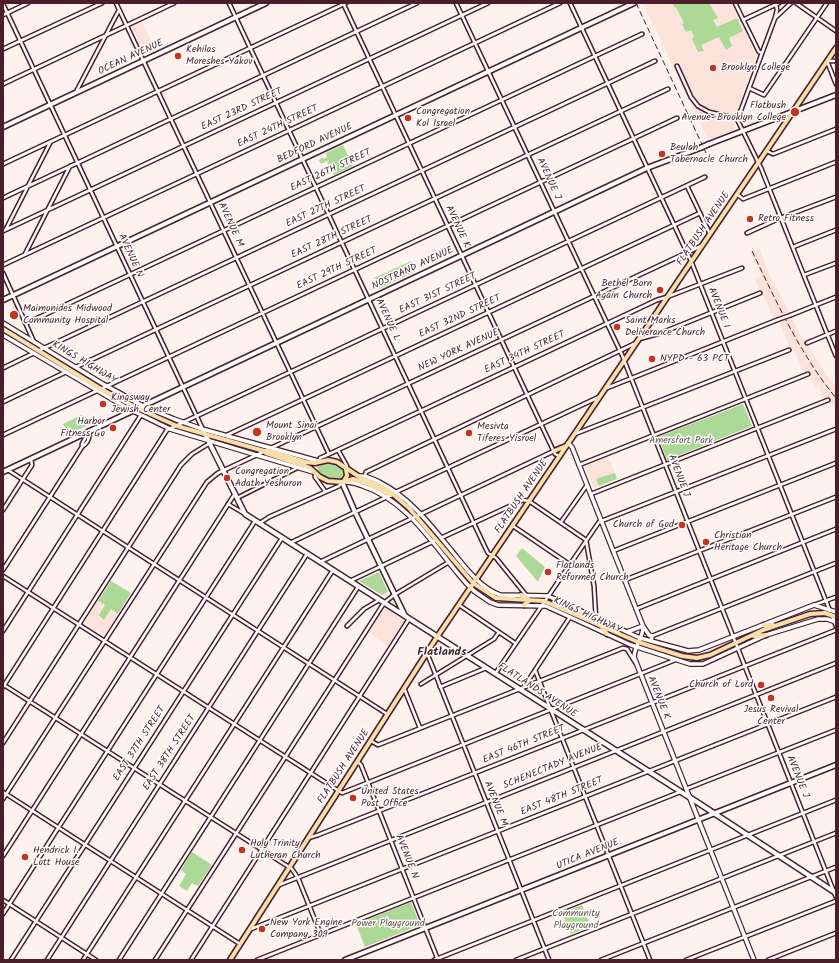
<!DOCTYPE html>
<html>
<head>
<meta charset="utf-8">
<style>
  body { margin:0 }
  #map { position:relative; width:839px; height:963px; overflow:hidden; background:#fdf2ee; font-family:Kalam,sans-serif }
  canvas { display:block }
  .frame { position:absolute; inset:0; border:4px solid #4a1f2b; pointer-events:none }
</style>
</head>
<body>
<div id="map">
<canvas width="839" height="963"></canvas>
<div class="frame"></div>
</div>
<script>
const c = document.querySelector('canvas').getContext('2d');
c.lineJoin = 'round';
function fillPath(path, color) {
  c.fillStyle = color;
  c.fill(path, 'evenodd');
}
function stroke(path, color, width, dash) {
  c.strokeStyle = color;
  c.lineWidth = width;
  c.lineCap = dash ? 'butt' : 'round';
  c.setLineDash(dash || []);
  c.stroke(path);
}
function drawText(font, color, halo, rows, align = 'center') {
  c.font = font + ' Kalam,sans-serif';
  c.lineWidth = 3;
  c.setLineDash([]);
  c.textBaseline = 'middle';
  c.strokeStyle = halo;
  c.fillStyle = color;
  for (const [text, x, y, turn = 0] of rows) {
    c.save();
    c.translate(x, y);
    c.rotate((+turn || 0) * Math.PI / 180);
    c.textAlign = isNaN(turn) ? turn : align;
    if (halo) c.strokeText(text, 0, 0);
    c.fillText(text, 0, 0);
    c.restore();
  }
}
const built = new Path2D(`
  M643 3H731L756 56 739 105 737 110 732 113 735 125 734 130 708 140Z
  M142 22 155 49 145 54 132 27Z
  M760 249 769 274 789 311 802 339H804L822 368 836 388V412L829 399 824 401 819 387 815 388 808 371 803 373 795 351H793L791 347 789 346 777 317 773 318 764 296H762L755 279 761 275 750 253Z
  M608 457 615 473 596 480 599 486 594 488 585 466Z
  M98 601 105 605 104 619 111 609 118 614 104 635 85 623Z
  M385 608 404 621 388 646 369 633Z`);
const green = new Path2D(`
  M672 3H709L718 18 713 20 717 27 737 18 743 31 729 38 732 46 726 50 719 37 701 45 704 51 698 52 692 39 694 37 691 30 686 32 682 24 684 23 676 7 675 8Z
  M343 145 353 166 334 175 332 172 326 175 324 171 330 168 327 162 329 161V160L321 164 319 160 323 157 324 159 327 157 326 153Z
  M411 261 416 271 379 289 374 278Z
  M743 404 752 426 667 460 658 437Z
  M81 415 94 422 68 435 63 424Z
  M326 462C335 463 343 466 346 475 339 486 318 478 317 467L319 464Z
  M615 473 617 479 599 486 596 480 598 478Z
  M522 548 545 567 538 582 516 556Z
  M379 572 388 592 382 595 359 581Z
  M111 581 131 593 118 614 111 609 104 620 99 615 105 605 98 601Z
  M192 852 212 865 198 886 192 883 187 891 179 886 186 874 181 870Z
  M411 902 420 925 365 947 356 924Z
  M582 905 591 926 571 934 562 913Z`);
const minor = new Path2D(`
  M116 3 329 454
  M229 3 485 547 488 553 496 558 526 595
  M343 3 555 454 559 456
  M456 3 622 355 836 897
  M570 3 691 261 830 611
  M735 3 759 52 762 53
  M796 3 836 31
  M3 4 205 434
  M3 15 28 3
  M775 18 791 3
  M743 20 779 3
  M3 49 102 3
  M836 61H827L836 84
  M677 66 691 97 698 106 709 112 730 117H736L741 110 775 18 777 10 776 4
  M3 84 174 3
  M749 88 764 95 827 3
  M76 92 119 10
  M736 117 761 168 836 356
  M767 151 773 154 836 129
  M3 164 346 3
  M687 186 710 234
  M737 194 743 199 836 162
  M3 198 417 3
  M6 229 50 143
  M3 231 488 3
  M747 233 778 219 836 197
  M793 247 836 230
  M25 254 70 166
  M3 265 560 3
  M3 273 34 342
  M804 275 836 263
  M791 315 836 297
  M27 323 642 34
  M639 339 661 333 760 293
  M807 343 836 331
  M38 351 655 61
  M76 367 668 89
  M3 368 34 353
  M607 388 777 320
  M3 402 66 372
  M575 434 789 350
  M3 435 677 118
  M227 435 700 213
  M82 447V444L88 433
  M271 448 701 246
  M338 450 347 466 346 468
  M319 462 320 458 325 456 657 300 667 297 742 268
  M579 465 808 374
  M8 470 387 714
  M315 473V477L325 491
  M365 476 366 472 636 343
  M396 492 599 397
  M591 494 828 400
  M237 498 299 467
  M228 504 245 514
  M3 510 32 465 31 459
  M561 522 587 485
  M260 523 269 517 339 486 342 482
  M513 526 569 564
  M441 538 523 500 529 501 586 540 594 586 596 618
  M290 543 391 495
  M613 551 836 463
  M320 562 554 451
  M3 570 82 447C88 443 90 438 89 432
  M3 576 342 793 675 660
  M625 580 836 497
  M350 581 434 541
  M459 605 515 643
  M814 605 836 597
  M636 609 836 529
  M832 615 836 626
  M347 626 364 609 379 600
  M3 631 141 415
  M652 636 836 563
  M427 653 549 960
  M535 670 650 960
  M495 674 599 522 836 429
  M421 684 494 639 499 632
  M4 685 292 869 298 878 321 935
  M3 687 167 430 705 177
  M440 687 486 668
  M524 687 570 617
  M404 688 420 728
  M371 741 378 745 623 648 627 649 635 662
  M3 743 181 465 192 454 210 443
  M358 762 361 765 438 960
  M686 789 836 730
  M3 792 240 944
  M3 799 207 482 218 473 263 452
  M308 838 318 835 836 630
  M3 856 234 495
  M279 885 836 663
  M3 900 96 960
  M3 914 255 521
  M251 929 836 697
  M11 960 282 538
  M47 960 307 554
  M83 960 333 570
  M119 960 358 587
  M155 960 384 603 394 595 449 562
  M191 960 409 619
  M257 960 680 792
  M434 960 836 800
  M516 960 836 833
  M601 960 836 867
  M686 960 836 901
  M768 960 836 933`);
const tertiary = new Path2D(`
  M3 323 103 384 143 406 174 419 202 429 318 461
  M3 335 127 408 170 429 313 472
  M568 443 572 447 643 626C644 637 634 646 634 657L754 960
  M359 476C366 475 373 479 379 482 409 497 430 524 451 550 465 567 479 587 500 595L548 596 640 638 688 651 699 650 814 605 836 612
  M346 482C352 482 358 484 363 486 409 501 435 548 466 583L474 591 490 602 498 605 546 606 631 645 690 664H703L766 635 818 619H827L836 622
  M643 626 649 635 652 636 651 641
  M627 632 643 626`);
const secondary = new Path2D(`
  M3 127 266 3
  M709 144 836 95
  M3 300 634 3
  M205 434 245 514 700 804 836 893
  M3 472 647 168 700 148
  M342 482 355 512 405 616
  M345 960 836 765`);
const primary = new Path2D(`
  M3 329 101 389 137 408 177 426 264 451 266 453 305 466 310 468 320 477 328 481 342 482 353 479 366 483 391 495
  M264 451H270L305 462 315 463 328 460 337 462 358 476 388 490 409 508 473 583 496 598 544 601 638 642 682 656 697 658 710 655 763 630 810 614 825 613 836 617
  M554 451 566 446
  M343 482 347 476 346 469
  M521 595 528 599
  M524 605 530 600
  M574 608 582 615
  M764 625H773
  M601 626 607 634
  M754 636 766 635
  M230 960 437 637 836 48`);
const rail = new Path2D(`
  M636 3 706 153
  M752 251C777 303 800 354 836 398`);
const minorBridge = new Path2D(`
  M777 320 791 315`);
const secondaryBridge = new Path2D(`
  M700 148 709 144`);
const markers = [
  [178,56,4,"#c8321e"],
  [713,68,4,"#c8321e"],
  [795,112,5,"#c8321e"],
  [408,118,4,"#c8321e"],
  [662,154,4,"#c8321e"],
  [750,219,4,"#c8321e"],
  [660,290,4,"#c8321e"],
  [14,315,5,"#c8321e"],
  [617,327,4,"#c8321e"],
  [652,359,4,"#c8321e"],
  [103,404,4,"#c8321e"],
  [113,428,4,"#c8321e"],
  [257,432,5,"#c8321e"],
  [469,433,4,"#c8321e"],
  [227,478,4,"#c8321e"],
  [682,525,4,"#c8321e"],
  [706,542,4,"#c8321e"],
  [548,572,4,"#c8321e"],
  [761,685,4,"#c8321e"],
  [771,698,4,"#c8321e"],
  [353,798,4,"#c8321e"],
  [242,850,4,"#c8321e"],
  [25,857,4,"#c8321e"],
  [262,929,4,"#c8321e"]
];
const poiNames = [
  ["Kehilas",186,50],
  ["Moreshes Yakov",186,62],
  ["Brooklyn College",721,68],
  ["Flatbush",786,106,"right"],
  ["Avenue–Brooklyn College",786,118,"right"],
  ["Congregation",416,112],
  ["Kol Israel",416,124],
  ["Beulah",670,148],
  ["Tabernacle Church",670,160],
  ["Retro Fitness",758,219],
  ["Bethel Born",652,284,"right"],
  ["Again Church",652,296,"right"],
  ["Maimonides Midwood",23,309],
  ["Community Hospital",23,321],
  ["Saint Marks",625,321],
  ["Deliverance Church",625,333],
  ["NYPD - 63 PCT",660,359],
  ["Kingsway",111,398],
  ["Jewish Center",111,410],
  ["Harbor",105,422,"right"],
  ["Fitness Go",105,434,"right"],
  ["Mount Sinai",266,426],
  ["Brooklyn",266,438],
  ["Mesivta",477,427],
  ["Tiferes Yisroel",477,439],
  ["Congregation",235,472],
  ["Adath Yeshuron",235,484],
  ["Church of God",674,525,"right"],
  ["Christian",714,536],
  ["Heritage Church",714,548],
  ["Flatlands",556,566],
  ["Reformed Church",556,578],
  ["Church of Lord",753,685,"right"],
  ["Jesus Revival",771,710,"center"],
  ["Center",771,722,"center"],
  ["United States",361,792],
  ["Post Office",361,804],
  ["Holy Trinity",250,844],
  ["Lutheran Church",250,856],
  ["Hendrick I.",33,851],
  ["Lott House",33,863],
  ["New York Engine",270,923],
  ["Company 309",270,935]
];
const streetNames = [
  ["OCEAN AVENUE",131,58,-25],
  ["EAST 23RD STREET",242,110,-25],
  ["EAST 24TH STREET",278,127,-25],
  ["BEDFORD AVENUE",315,144,-25],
  ["EAST 26TH STREET",331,171,-25],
  ["AVENUE J",548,179,65],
  ["EAST 27TH STREET",326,207,-25],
  ["AVENUE M",230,225,65],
  ["AVENUE K",457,227,65],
  ["FLATBUSH AVENUE",704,229,-56],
  ["EAST 28TH STREET",332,238,-25],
  ["AVENUE N",130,256,65],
  ["EAST 29TH STREET",337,269,-25],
  ["NOSTRAND AVENUE",413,269,-25],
  ["EAST 31ST STREET",438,294,-25],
  ["AVENUE I",718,308,68],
  ["EAST 32ND STREET",460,317,-25],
  ["AVENUE L",387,320,65],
  ["NEW YORK AVENUE",459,351,-25],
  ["EAST 34TH STREET",525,353,-25],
  ["KINGS HIGHWAY",84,363,31],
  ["AVENUE J",678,476,69],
  ["FLATBUSH AVENUE",522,497,-56],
  ["KINGS HIGHWAY",587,616,25],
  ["FLATLANDS AVENUE",537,691,33],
  ["AVENUE K",658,698,68],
  ["EAST 37TH STREET",140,744,-57],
  ["EAST 46TH STREET",524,745,-22],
  ["EAST 38TH STREET",170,753,-57],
  ["FLATBUSH AVENUE",344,767,-57],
  ["SCHENECTADY AVENUE",553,767,-22],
  ["AVENUE J",797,777,68],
  ["EAST 48TH STREET",562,797,-22],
  ["AVENUE M",495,804,68],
  ["UTICA AVENUE",588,855,-22],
  ["AVENUE N",406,857,68]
];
const parkNames = [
  ["Amersfort Park",681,441],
  ["Community",576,914],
  ["Playground",576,926],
  ["Power Playground",388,924]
];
const quarterNames = [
  ["Flatlands",442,653]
];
fillPath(built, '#fbe2da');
fillPath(green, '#add998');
stroke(minor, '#4a1f2b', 5.5);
stroke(tertiary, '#4a1f2b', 6);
stroke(secondary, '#4a1f2b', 7);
stroke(primary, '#4a1f2b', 7);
stroke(minor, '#fff', 2.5);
stroke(tertiary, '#fff', 3.5);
stroke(secondary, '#fff', 4);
stroke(primary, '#f8deab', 4);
stroke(rail, '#4a1f2b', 1, [6, 3]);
stroke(minorBridge, '#4a1f2b', 5.5, []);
stroke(secondaryBridge, '#4a1f2b', 7, []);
stroke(minorBridge, '#fff', 2.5);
stroke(secondaryBridge, '#fff', 4);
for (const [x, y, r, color] of markers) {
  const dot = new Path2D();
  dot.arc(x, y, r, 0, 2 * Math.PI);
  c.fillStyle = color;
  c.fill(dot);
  stroke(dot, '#fff', 1.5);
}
drawText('10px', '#4a1f2b', '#fff', poiNames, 'left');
drawText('10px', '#4a1f2b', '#fff', streetNames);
drawText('10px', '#68574c', '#fff', parkNames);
drawText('bold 12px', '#4a1f2b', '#fff', quarterNames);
</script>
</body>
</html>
